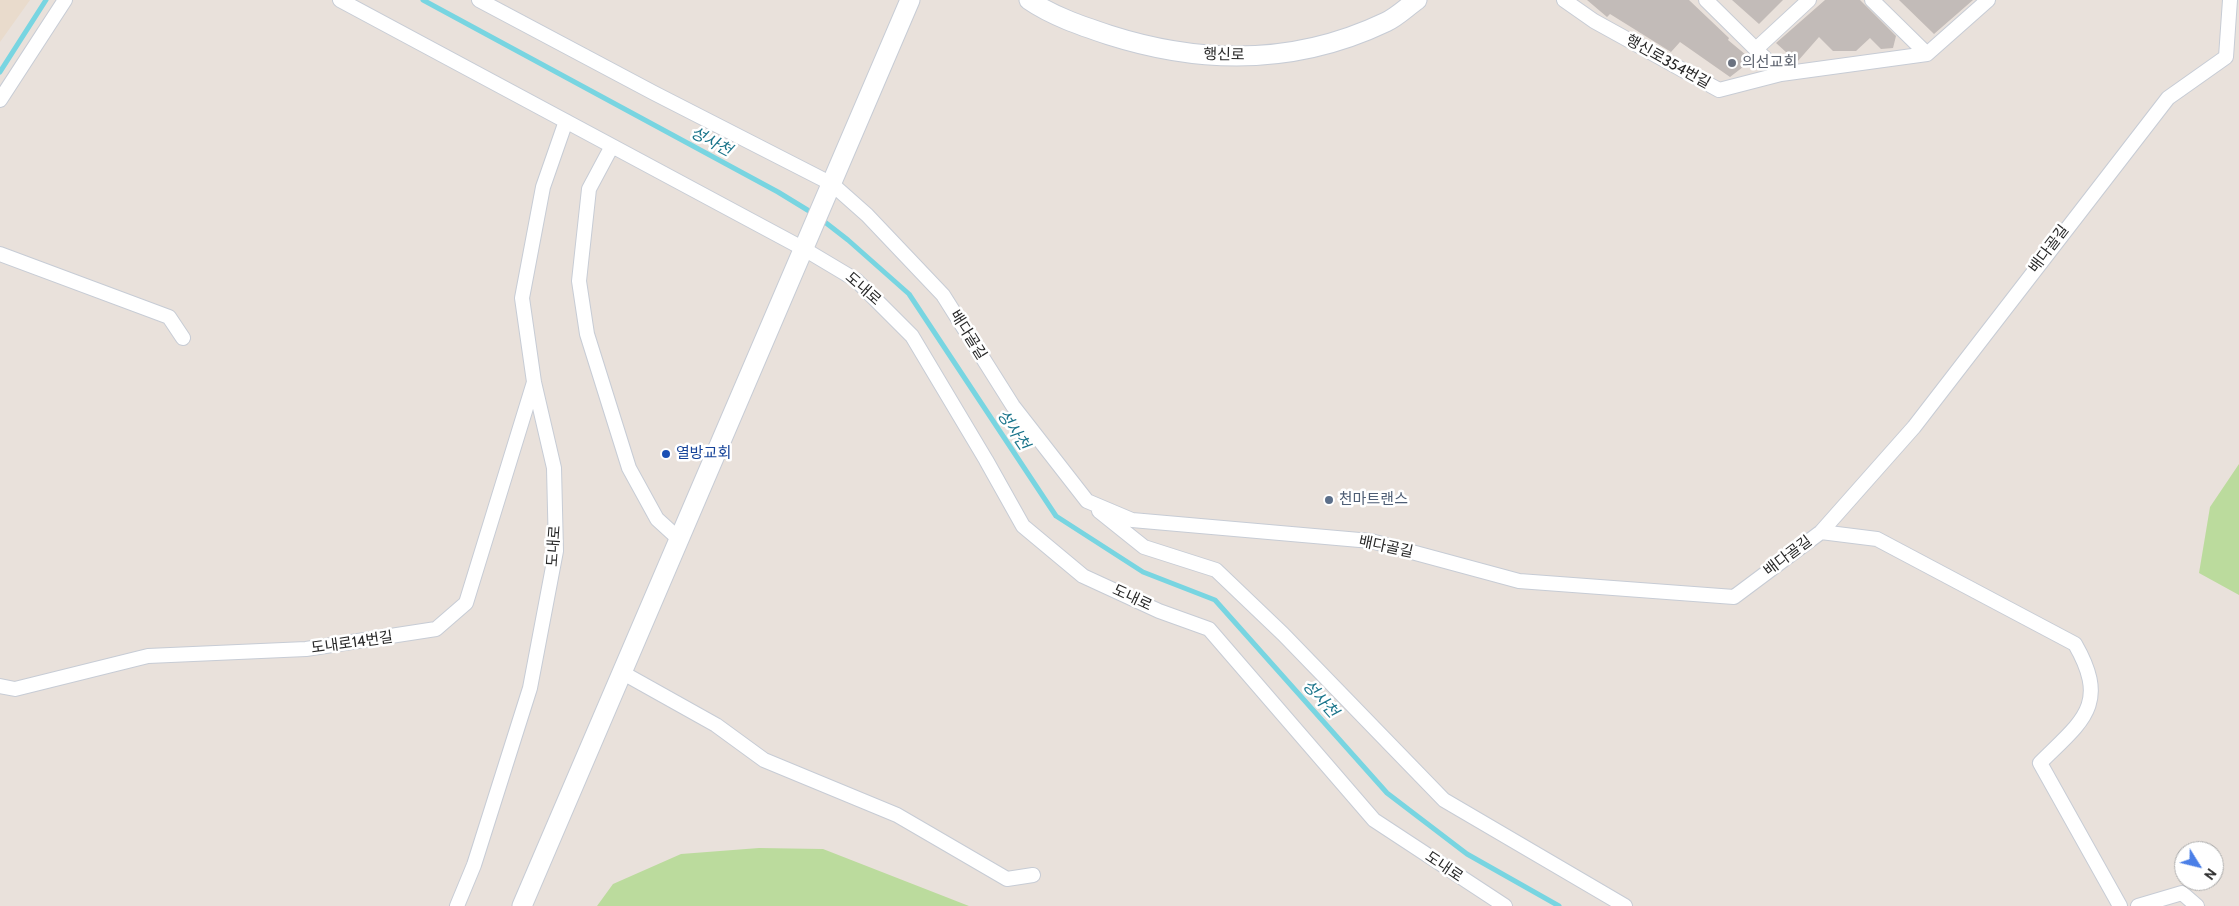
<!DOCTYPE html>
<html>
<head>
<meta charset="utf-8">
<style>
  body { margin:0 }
  #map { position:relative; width:2239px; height:906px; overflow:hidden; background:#e9e1db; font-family:Cabin,sans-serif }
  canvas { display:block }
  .north { position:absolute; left:2174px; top:841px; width:50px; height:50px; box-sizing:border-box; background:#fff; border:1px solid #a9a9a9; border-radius:50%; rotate:126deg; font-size:14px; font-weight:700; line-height:20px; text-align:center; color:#282828 }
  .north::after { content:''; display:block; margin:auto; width:18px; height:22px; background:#4b7fe7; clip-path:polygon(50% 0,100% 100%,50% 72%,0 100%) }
</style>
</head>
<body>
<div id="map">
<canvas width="2239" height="906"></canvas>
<div class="north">N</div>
</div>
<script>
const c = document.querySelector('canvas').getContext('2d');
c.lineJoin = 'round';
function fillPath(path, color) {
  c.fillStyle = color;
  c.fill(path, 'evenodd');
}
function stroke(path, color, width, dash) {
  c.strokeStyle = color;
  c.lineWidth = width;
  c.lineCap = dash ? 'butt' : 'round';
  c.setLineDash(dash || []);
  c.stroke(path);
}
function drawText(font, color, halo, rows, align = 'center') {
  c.font = font + ' Cabin,"Noto Sans KR",sans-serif';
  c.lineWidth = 5;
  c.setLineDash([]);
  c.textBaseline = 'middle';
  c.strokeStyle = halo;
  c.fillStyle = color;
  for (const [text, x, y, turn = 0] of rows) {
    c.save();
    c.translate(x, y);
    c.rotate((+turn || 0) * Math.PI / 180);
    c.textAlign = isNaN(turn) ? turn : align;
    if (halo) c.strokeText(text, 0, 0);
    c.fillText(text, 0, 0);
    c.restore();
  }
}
const education = new Path2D(`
  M0 0H30L0 42Z`);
const green = new Path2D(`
  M2239 464V595L2199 573 2210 507Z
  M759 848 823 849 969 906H597L613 884 681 854Z`);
const stream = new Path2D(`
  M423 0 778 192 814 214
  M0 72 46 0
  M821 219 848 240 909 294 1056 516 1143 572 1215 600 1387 793 1467 854 1559 906`);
const building = new Path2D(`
  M1587 0H1689L1729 38 1728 40 1752 60 1730 77 1680 42 1671 52 1610 14 1607 17Z
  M1732 0H1783L1759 24Z
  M1825 0H1860L1896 36 1893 48 1881 49 1870 38 1856 51H1833L1819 37 1797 62 1776 43Z
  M1899 0H1973L1934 34Z`);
const street = new Path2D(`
  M340 0 804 249 856 280 912 336 986 460 1023 526 1083 576 1159 611 1209 629 1374 820 1505 906
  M479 0 654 93 832 184 867 215 943 295 1013 406 1087 501 1132 520 1371 541 1519 581 1734 597 1821 532 1914 427 2168 98 2226 57 2230 0
  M1564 0 1594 21 1719 90 1781 74 1927 54 1988 0
  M1706 0 1781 74
  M1872 0 1927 54
  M1756 49 1809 0
  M0 100 65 0
  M612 146 589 189 579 281 587 334 629 468 657 519 680 540
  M0 254 169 317 183 338
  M1099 511 1144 547 1216 570 1283 634 1444 800 1625 906
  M1821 532 1877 539 2075 644C2110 705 2082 721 2040 763L2120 906
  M623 673 716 725 764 760 897 815 1007 879 1033 875
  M0 686 15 689 148 656 306 649 436 629 466 603 534 382
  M457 906 474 865 530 688 556 551 554 468 534 382 522 298 543 187 566 121
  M2138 906 2182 893 2197 906`);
const secondary = new Path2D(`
  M1029 0C1052 16 1082 26 1109 35 1203 65 1296 65 1386 22 1397 17 1407 7 1417 0
  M522 906 910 0`);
const markers = [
  [1732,63,5,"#6b7280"],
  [666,454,5,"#1a4fb4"],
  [1329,500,5,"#5c6f8a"]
];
const streetNames = [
  ["행신로",1224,55,1],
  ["행신로354번길",1668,62,29],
  ["배다골길",2049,249,-53],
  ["도내로",863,289,41],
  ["배다골길",968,335,58],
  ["도내로",554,546,-86],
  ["배다골길",1386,547,12],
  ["배다골길",1788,556,-37],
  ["도내로",1132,598,25],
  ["도내로14번길",352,643,-8],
  ["도내로",1444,867,34]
];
const worshipNames = [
  ["의선교회",1742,63]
];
const transitNames = [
  ["열방교회",676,454]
];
const serviceNames = [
  ["천마트랜스",1339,500]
];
const waterNames = [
  ["성사천",711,142,28],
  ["성사천",1013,430,56],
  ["성사천",1320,699,48]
];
fillPath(education, '#e9dbcc');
fillPath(green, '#bbdb9d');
stroke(stream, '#78d5e1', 5);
fillPath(building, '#c2bbb8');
stroke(street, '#c7ccd5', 16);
stroke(secondary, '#c7ccd5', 21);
stroke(street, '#fff', 14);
stroke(secondary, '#fff', 19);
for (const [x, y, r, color] of markers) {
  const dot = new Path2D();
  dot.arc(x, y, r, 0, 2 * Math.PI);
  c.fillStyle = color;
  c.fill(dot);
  stroke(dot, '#fff', 2);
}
drawText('15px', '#282828', '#fff', streetNames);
drawText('15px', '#5b616d', '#fff', worshipNames, 'left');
drawText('15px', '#164399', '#fff', transitNames, 'left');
drawText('15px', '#4e5e75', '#fff', serviceNames, 'left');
drawText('italic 16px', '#1a748a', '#fff', waterNames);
</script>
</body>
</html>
